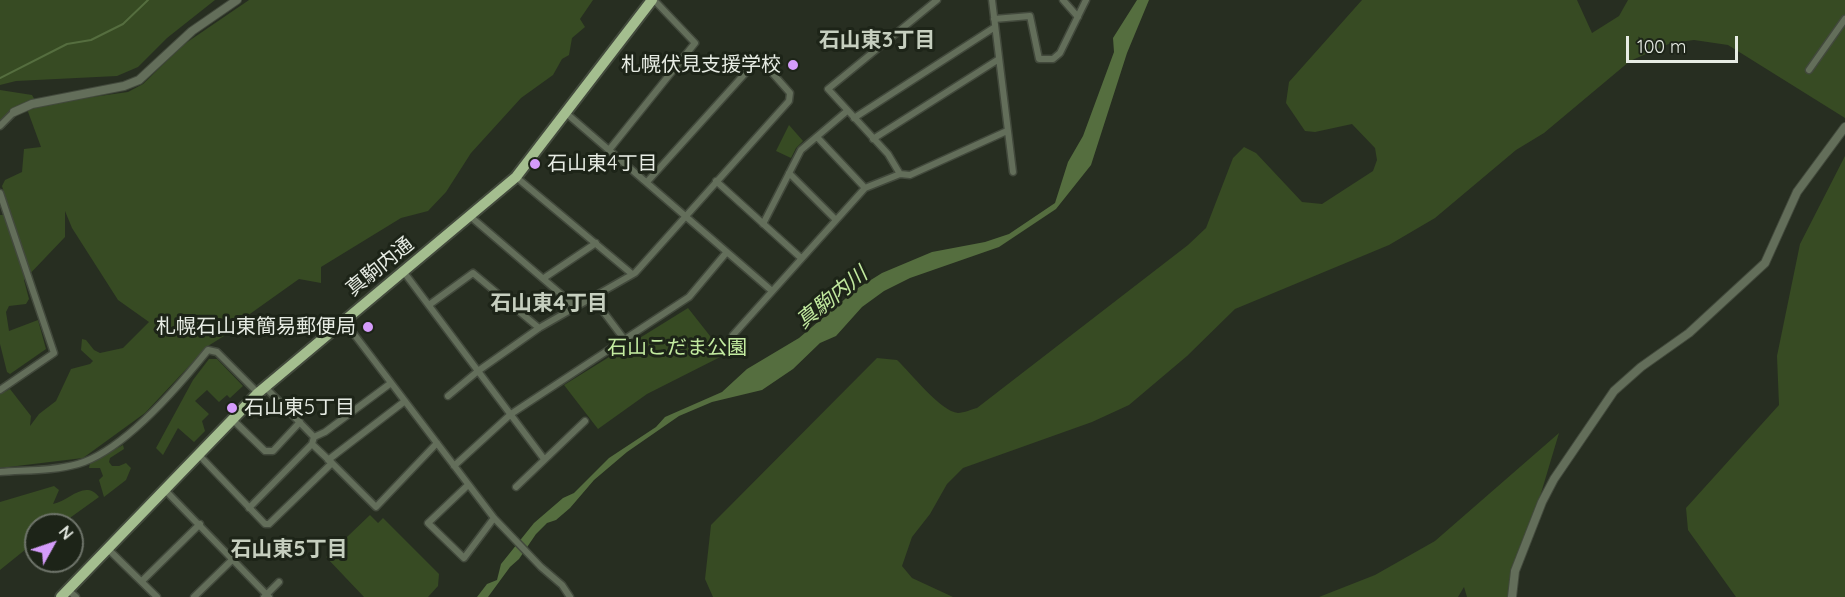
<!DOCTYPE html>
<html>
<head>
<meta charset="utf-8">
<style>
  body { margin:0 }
  #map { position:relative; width:1845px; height:597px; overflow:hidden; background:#272e21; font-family:Quicksand,sans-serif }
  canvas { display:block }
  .north { position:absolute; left:24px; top:513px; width:60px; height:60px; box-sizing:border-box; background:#1d2418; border:2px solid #6e746a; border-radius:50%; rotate:50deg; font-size:16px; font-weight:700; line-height:24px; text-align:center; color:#e7ece4 }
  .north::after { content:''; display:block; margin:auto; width:21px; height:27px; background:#d59cfb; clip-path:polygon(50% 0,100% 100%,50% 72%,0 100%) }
  .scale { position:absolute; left:1626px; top:36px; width:112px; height:27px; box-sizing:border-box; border:3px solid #e7ece4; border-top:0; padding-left:8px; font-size:18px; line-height:21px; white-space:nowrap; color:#e7ece4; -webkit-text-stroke:4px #1d2418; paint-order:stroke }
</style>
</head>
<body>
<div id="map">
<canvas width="1845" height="597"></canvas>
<div class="north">N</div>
<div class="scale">100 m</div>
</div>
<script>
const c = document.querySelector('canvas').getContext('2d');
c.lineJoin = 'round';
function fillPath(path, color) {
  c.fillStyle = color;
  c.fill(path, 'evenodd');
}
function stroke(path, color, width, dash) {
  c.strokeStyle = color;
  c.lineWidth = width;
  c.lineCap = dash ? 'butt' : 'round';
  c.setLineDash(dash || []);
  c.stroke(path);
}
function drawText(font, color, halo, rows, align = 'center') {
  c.font = font + ' Quicksand,"Noto Sans JP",sans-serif';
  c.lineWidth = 6;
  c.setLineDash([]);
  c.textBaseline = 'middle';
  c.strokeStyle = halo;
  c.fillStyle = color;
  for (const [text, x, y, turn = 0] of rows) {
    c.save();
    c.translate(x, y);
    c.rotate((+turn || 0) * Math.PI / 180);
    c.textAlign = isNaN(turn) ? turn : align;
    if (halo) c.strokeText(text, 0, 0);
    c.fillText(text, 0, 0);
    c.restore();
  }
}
const green = new Path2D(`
  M0 0H215L167 38 138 67 117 76 16 81 0 85Z
  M249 0H593L580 19 585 27 572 38 569 55 562 59 553 75 521 98 471 153 446 192 428 211 401 218 321 267V283L299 279 240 321 224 336 208 346 145 413 83 458 0 468V394L10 389 31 416 30 426 39 414 56 401 71 369 90 364 93 361 81 350 82 339 86 340 94 350 100 353 123 348 149 322 118 300 72 228 65 211V237L24 280 29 299 26 304 9 306 6 312 9 331 38 320 46 349 10 374 7 372 0 344V215H11L2 186 5 180 22 172 24 149 41 147 27 109 35 105 128 92 143 84 183 45Z
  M1362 0H1577L1592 33 1619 16 1628 0H1845V118L1728 45 1694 40 1671 43 1630 61 1544 133 1516 150 1435 218 1389 245 1235 309 1187 356 1129 405 1092 422 963 468 947 484 930 514 912 537 902 566 912 578 953 597H713L705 579 711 525 877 358 897 360C910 372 941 412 958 413 964 413 972 409 977 408L1188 245 1206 228 1233 158 1244 147 1256 153 1302 202 1322 204 1373 171 1377 160 1375 148 1352 124 1315 132 1305 131 1286 103 1289 82Z
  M0 90 32 95 36 102 0 124Z
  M789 125 803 141 796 148 791 158 776 151Z
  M1845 156V597H1736L1688 530 1686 508 1779 405 1777 356 1800 244Z
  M688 308 714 341 736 340 742 346 647 394 598 429 564 385Z
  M209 359H217L243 386 230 398 227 395 219 402 207 390 195 401 209 414 202 421 205 431 194 442 178 428 163 455 156 448 193 380Z
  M1559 433 1510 597H1467L1464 587 1458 597H1319L1375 575 1435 541Z
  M123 445 124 449 110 458 109 462 112 466H119L126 463 131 468 126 480 104 497 99 480 103 476 100 468H89L90 463Z
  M54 486 59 490 53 504C69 501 85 479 99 497L60 525H36V541L0 570V502Z
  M370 515 378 523 383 518 439 574 438 586 428 597H364L326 557Z`);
const water = new Path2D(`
  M1137 0H1149L1127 53 1091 165 1056 209 999 247 910 278 884 291 862 307 836 336 820 343 793 369 762 390 712 402 679 416 627 452 594 480 570 508 556 520 547 523 536 534 519 559 510 567 488 597H477L487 584 497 580 501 564 534 523 563 498 574 493 609 458 656 427 665 417 722 392 747 369 799 338 858 288 882 273 932 252 985 242 1009 234 1055 203 1068 162 1083 136 1114 52 1113 38Z`);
const stream = new Path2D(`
  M0 78 67 44 91 40 123 24 148 0`);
const minor = new Path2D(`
  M992 0 1013 172
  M1063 0 1078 17
  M994 19 1030 16 1039 59H1053L1060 53 1086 0
  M1809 70 1845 19
  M566 113 772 291
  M854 118 995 27
  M0 126 14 112
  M817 137 865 188
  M873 139 999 59
  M609 150 695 43 654 0
  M789 173 836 220
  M900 174 888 154 828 89 937 0
  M516 177 632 274
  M716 181 801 258
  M0 193 54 353 0 390
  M471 217 576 307
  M763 224 801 150 847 111
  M403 271 544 459
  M544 278 596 243
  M593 298 624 339
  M429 305 473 273 539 328
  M344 321 494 518 541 567 562 585 570 597
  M733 335 865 188 900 174 910 175 1007 131
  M265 387 314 437 312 444 332 463
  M448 396 478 371 539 328 635 273 789 101 790 93 759 58 647 182
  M232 419 265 451H273L300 422
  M314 437 325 432 391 383
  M199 455 265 524H269L332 463 376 507 437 443
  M328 460 405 401
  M454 466 511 414 689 297 726 253
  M0 472C25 470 54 471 78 464 123 451 179 386 208 350L217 352 258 393
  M468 485 428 523 464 558 494 518
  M516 487 585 421
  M165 490 269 597
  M249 508 312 444
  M108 549 157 597
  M142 581 200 524
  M68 590 76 597
  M194 597 233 559
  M264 597 279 582`);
const tertiary = new Path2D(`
  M14 112 32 104 124 86 139 80 192 31 237 0
  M1512 597 1515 571 1542 502 1554 479 1614 391 1641 367 1689 333 1765 263 1797 192 1845 127`);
const trunk = new Path2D(`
  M61 597 258 393 516 177 652 0`);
const markers = [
  [793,65,6,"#d59cfb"],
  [535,164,6,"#d59cfb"],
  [368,327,6,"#d59cfb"],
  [232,408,6,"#d59cfb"]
];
const poiNames = [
  ["札幌伏見支援学校",781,65],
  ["石山東4丁目",547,164,"left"],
  ["札幌石山東簡易郵便局",356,327],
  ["石山東5丁目",244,408,"left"]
];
const streetNames = [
  ["真駒内通",380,267,-39]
];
const parkNames = [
  ["石山こだま公園",677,348]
];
const neighbourhoodNames = [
  ["石山東3丁目",877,41],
  ["石山東4丁目",549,304],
  ["石山東5丁目",289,550]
];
const waterNames = [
  ["真駒内川",832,298,-39]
];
fillPath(green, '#374b23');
fillPath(water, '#556e3f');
stroke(stream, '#556e3f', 2);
stroke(minor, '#42493c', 9);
stroke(tertiary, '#42493c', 10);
stroke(trunk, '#42493c', 14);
stroke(minor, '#636e5a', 6);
stroke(tertiary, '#636e5a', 8);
stroke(trunk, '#a4be8f', 10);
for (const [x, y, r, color] of markers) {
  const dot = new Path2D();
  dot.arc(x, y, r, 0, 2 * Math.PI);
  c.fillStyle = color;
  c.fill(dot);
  stroke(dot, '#1d2418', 2);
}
drawText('20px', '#e7ece4', '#1d2418', poiNames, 'right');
drawText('20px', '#e7ece4', '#1d2418', streetNames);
drawText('20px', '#c3eba0', '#1d2418', parkNames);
drawText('bold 21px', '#c6cfbf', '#1d2418', neighbourhoodNames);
drawText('italic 21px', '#c1e99e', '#1d2418', waterNames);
</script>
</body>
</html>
